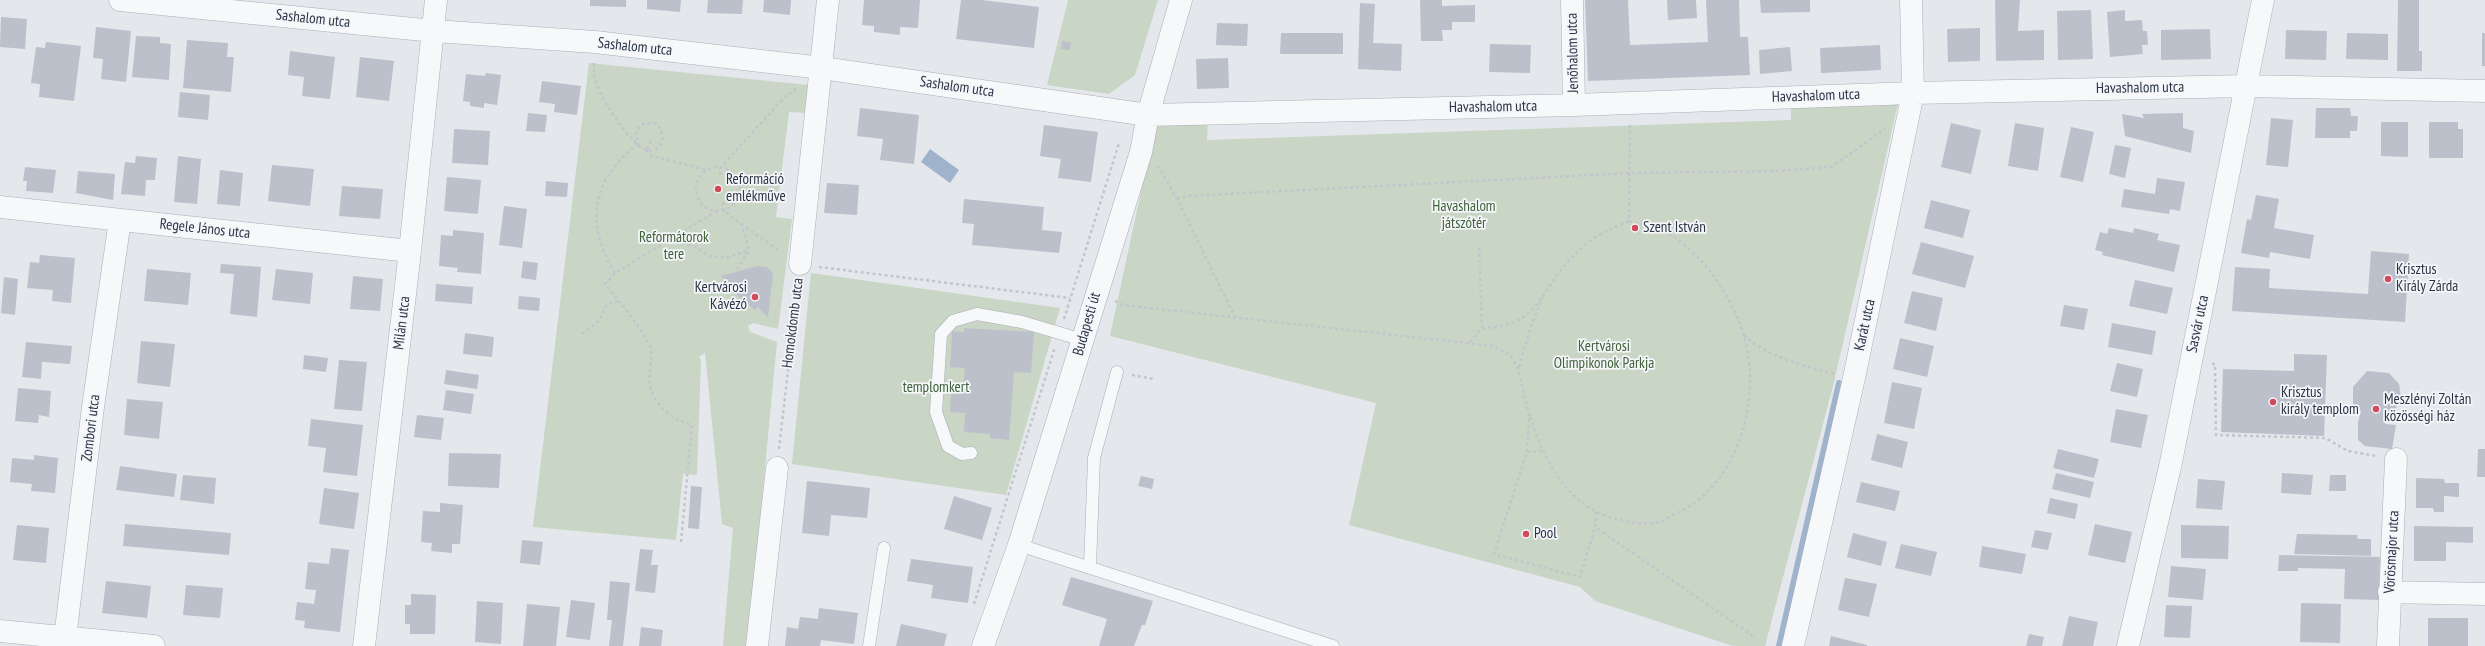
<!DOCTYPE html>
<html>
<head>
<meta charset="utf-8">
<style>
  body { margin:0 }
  canvas { display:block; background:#e4e7ec }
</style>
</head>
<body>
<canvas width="2485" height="646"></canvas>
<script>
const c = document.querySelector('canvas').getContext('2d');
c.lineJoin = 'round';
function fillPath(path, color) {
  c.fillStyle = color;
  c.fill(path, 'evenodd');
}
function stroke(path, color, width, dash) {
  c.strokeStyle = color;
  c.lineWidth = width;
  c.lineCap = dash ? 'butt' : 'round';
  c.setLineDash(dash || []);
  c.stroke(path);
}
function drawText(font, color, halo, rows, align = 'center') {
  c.font = font + ' "PT Sans Narrow",sans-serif';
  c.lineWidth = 3.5;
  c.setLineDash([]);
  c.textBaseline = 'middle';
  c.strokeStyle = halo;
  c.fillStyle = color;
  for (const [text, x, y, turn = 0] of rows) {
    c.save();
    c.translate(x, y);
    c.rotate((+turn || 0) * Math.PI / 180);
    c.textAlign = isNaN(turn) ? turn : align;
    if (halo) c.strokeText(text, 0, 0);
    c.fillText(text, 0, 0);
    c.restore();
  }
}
const green = new Path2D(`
  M1068 0H1158L1135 75 1109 94 1047 85Z
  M589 63 809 85 805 113 789 112 776 217 792 219 778 329 753 323 748 326 750 332 777 342 748 646H723L733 528 722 524 705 353 699 357 701 360 697 475 683 474 676 540 533 527Z
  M1899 99 1834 382 1765 646H1733L1595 601 1580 587 1349 525 1376 403 1110 336 1157 117 1208 118 1207 140 1791 120V105Z
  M811 273 1060 308 1006 495 792 464Z`);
const water = new Path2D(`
  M930 149 959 170 950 183 921 162Z`);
const stream = new Path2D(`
  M1779 646 1839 383`);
const building = new Path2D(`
  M590 0H626V7L590 6Z
  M647 0H681L680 12 647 9Z
  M708 0H743L742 14 707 13Z
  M764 0H791L790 15 763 12Z
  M864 0H920L918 28 900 27V35L874 32V26L862 25Z
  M961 0H982L1039 7 1034 48 956 39Z
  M1420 0H1442V6L1475 5V22H1452V30H1442L1443 41H1421Z
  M1585 0H1628L1630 45 1708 42 1706 0H1739L1740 37H1748L1750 75 1588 81Z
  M1667 0H1696L1697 18 1668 20Z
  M1760 0H1810V12L1761 13Z
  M1995 0H2020L2018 31 2044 30V60L1996 61Z
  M2398 0H2419V51H2422V71H2397Z
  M1360 3 1375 4 1373 43 1402 44 1401 71 1358 69Z
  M2091 10 2093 59 2058 60 2057 11Z
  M2125 10V21L2142 20 2143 31H2147L2148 45H2142L2143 54 2110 57 2107 12Z
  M1 17 27 19 25 49 0 47Z
  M1217 23 1248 24 1247 46 1216 45Z
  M96 27 131 31 126 82 101 79 103 59 93 58Z
  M1980 28V61L1948 62 1947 29Z
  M2210 29 2211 59 2161 60V30Z
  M2286 30 2327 31 2326 60 2285 59Z
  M1281 33H1343V54H1280Z
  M2347 33 2388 34V60L2346 59Z
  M2482 33H2485V66H2482Z
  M136 36 160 37V43L171 44 169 80 132 77Z
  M187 40 228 43 227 57H234L231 92 183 88Z
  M1062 41 1071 42 1070 50 1061 49Z
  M46 42 81 46 74 101 39 97 40 84 31 83 36 47 45 48Z
  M1490 44 1531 45 1530 73 1489 72Z
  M1880 45 1881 70 1821 73 1820 48Z
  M1790 47 1792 71 1760 74 1759 50Z
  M290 51 335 57 330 99 302 96 304 77 288 75Z
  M360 57 394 61 389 101 356 97Z
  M1228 58 1229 88 1197 89 1196 59Z
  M486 73 501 75 497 105 484 103V108L470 106V102L463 101 466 74 485 76Z
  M542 81 581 86 577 115 554 112 555 104 539 102Z
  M180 92 210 95 208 120 178 117Z
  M860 108 919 115 914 164 880 160 883 139 857 136Z
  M2316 108H2350L2351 116H2358L2357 131H2350V138H2315Z
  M528 113 547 115 545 132 526 131Z
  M2183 113V128L2194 131 2191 153 2125 136 2122 114 2144 118 2142 114Z
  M2271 118 2293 120 2288 167 2266 165Z
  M2381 122H2408V157L2381 156Z
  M2429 122H2458V129H2463V158H2429Z
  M1951 123 1981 130 1971 174 1941 167Z
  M2015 123 2044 128 2038 171 2008 166Z
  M1044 125 1098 132 1091 182 1058 178 1061 159 1040 156Z
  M2071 127 2094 132 2083 182 2060 177Z
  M454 129 490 131 488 165 452 163Z
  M2115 145 2131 148 2125 178 2109 174Z
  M136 156 157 158 155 180H146L145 196 121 194 125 162 135 163Z
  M178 156 201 159 197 204 174 202Z
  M272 165 314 169 310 206 268 201Z
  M25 167 56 170 53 193 26 191 27 181H23Z
  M220 170 243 173 240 206 217 204Z
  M78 171 115 174 113 200 76 193Z
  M447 177 481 180 478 214 444 211Z
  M2157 178 2185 182 2180 211 2170 209 2169 214 2121 207 2124 189 2155 194Z
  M546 181 568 183 567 197 545 196Z
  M827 183 859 185 857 215 824 213Z
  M342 186 383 189 380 219 339 216Z
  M2256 195 2279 199 2274 228 2314 235 2310 259 2270 252 2269 258 2241 253 2247 219 2251 220Z
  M964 199 1044 207 1042 230 1062 232 1059 253 972 245 974 224 962 223Z
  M1931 200 1970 210 1963 238 1924 228Z
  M504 206 527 209 522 248 499 245Z
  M2109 228 2133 233 2134 228 2159 234 2157 240 2180 245 2174 272 2102 255 2103 252 2095 250 2100 232 2107 234Z
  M453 230 484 233 481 274 457 272 458 268 439 266 441 235 453 236Z
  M1921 242 1974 256 1965 288 1912 274Z
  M2371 251 2409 254 2405 322 2232 311 2235 267 2270 269 2269 288 2368 294Z
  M40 255 75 258 71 303 52 301 53 290 27 288 30 262 39 263Z
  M523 261 538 263 536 280 521 278Z
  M221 264 261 267 257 317 230 314 234 274 220 273Z
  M757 266 767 267 773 274 768 317 758 307 755 310 732 291 735 287 721 276Z
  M147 269 191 273 188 305 144 301Z
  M276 269 313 273 310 304 272 300Z
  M353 276 383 279 380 311 350 309Z
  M4 277 18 279 15 315 1 313Z
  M2135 280 2173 288 2167 314 2129 306Z
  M436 284 473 287 472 304 435 301Z
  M1912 291 1943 298 1936 331 1904 323Z
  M519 296 540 298 539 311 518 309Z
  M2064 305 2088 309 2084 330 2060 326Z
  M2112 323 2156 331 2152 355 2108 347Z
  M964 328 1034 332 1031 373 1014 372 1009 440 990 438V434L964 432 965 413 950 412 951 394H955L950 392V388L957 382 963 387 965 368 950 367 952 331 964 332Z
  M465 333 494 337 492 357 463 354Z
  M1900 338 1934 346 1927 377 1893 369Z
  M141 341 175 344 170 387 137 383Z
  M26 342 72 346 70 364 42 362 41 379 22 377Z
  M2294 354 2327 355 2324 436 2221 432 2223 369 2294 371Z
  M304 355 328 358 326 372 303 369Z
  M339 360 367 362 362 411 334 409Z
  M2117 363 2143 369 2137 397 2110 391Z
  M446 370 479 375 477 389 444 384Z
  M2367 371 2389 373 2399 384 2401 398 2396 408 2384 416 2385 424 2396 425 2392 449 2365 446 2358 440V422L2361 411 2353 406V387Z
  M1892 382 1922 388 1914 429 1884 423Z
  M18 388 51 391 49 417 39 415 38 423 15 421Z
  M446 390 474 394 471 414 443 410Z
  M127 399 163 402 159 439 124 435Z
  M2116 409 2148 415 2141 448 2110 442Z
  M417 415 444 418 441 440 414 437Z
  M311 419 363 425 357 476 323 472 326 448 308 446Z
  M1877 434 1908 442 1902 468 1871 460Z
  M2058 449 2099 459 2094 478 2053 468Z
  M2478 449H2485V477H2477Z
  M449 453 501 454 499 488 448 486Z
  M34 455 58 458 55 493 31 491 32 484 10 482 12 458 34 460Z
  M120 466 177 474 174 497 116 490Z
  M2056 473 2094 482 2090 498 2052 489Z
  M2282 473 2313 475 2311 495 2281 493Z
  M183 475 216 478 214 504 180 500Z
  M2330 475H2346V491H2329Z
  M1141 476 1154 479 1152 489 1138 486Z
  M2416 478 2444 479 2445 483H2459V497L2444 496V512H2434L2433 508H2416Z
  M2198 479 2225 481 2222 510 2196 508Z
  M807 481 870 488 867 518 831 515 829 536 802 533Z
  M1861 482 1900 491 1895 511 1856 502Z
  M691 486 702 487 699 529 688 528Z
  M324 488 359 493 354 529 319 524Z
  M954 496 992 508 982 540 944 529Z
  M2050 498 2078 504 2075 519 2047 513Z
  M440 503 463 505 460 544H452V553L431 551 432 543 421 542 423 511 440 512Z
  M125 524 231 533 229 555 123 546Z
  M2095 524 2132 532 2125 563 2088 555Z
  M17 525 49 528 46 563 13 560Z
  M2181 525 2229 526 2228 559 2181 558Z
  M2414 526 2473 527V543L2446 542V561H2414Z
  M2035 530 2052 533 2048 550 2031 547Z
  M1853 533 1887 542 1881 566 1847 557Z
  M2297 534 2357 535 2358 539H2371V556L2294 554Z
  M522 540 543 542 540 565 520 563Z
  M1901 544 1937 552 1931 576 1895 568Z
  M1982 546 2026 554 2022 574 1979 567Z
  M331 548 349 550 340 632 304 628 305 621 295 620 297 602 314 604 316 590 305 589 308 562 329 564Z
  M640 549 653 550 651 565H658L655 593 635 591Z
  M2279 555 2380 557 2379 600 2344 599 2345 569 2298 568V571H2278Z
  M911 559 973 567 968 603 931 598 933 585 907 581Z
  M2171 566 2206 569 2203 600 2168 597Z
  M1071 577 1153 601 1145 625H1142L1134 646H1099L1107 619 1062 605Z
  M1845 578 1877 584 1869 617 1838 610Z
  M106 581 151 586 147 618 102 613Z
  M610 581 630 583 623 646H609L612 620H607Z
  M186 585 223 588 220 618 183 615Z
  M411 594 436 595 435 634H410V624H405V605H411Z
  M571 600 595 603 590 640 566 637Z
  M477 601 503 603 501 644 475 642Z
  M2301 603 2341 604 2340 643 2300 642Z
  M527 604 560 607 556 646H523Z
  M2166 605 2192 606 2190 638 2164 637Z
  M819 608 858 613 854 644 821 640 820 646H785L787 627 798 629 800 617 818 619Z
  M2069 616 2098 622 2093 646H2062Z
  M2428 618H2468V646H2428Z
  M901 624 947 634 944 646H896Z
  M641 627 663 630 661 646H639Z
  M2029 634 2044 637 2042 646H2026Z
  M1831 636 1867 645V646H1829Z`);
const path = new Path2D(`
  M594 63C594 67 594 71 594 75 596 92 630 146 647 150 664 153 667 132 655 123L642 124 636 131 638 144
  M647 149 651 141
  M646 150 652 156 707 170
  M1158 166 1177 199 1235 317
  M696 189a22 22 0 1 1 44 0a22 22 0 1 1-44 0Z
  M720 175 721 167 785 97 798 87
  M1177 199 1188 196 1630 173 1779 171 1831 167 1885 129
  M723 202V210L741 224 749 250 735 273
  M741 224 780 251
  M671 239 696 247 708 256 726 258 749 250
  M819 267 1070 298
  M615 273C584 223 592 179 638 144
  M1115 301 1123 305 1494 346 1510 355 1518 368 1529 415 1527 452 1494 554 1580 577 1595 527
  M1064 319 1119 143
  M1482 328C1541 327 1538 291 1573 256 1591 238 1606 230 1629 221L1630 122
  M582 334C587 329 598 323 601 317 606 306 605 303 618 301
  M1744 335C1770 358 1801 365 1835 374
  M1470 342 1482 328 1479 246
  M2212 364H2215L2216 435 2325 438 2348 451 2376 456
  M1519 367 1531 326 1543 297
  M1132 375 1154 379
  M1530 417C1545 461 1565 503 1612 518 1625 521 1641 525 1654 523 1660 523 1668 518 1673 515 1730 491 1756 420 1749 361 1743 311 1708 255 1664 231 1654 226 1640 224 1629 221
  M779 449 798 283
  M1527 452 1542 451
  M1596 512 1595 527 1756 638
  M681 542 692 425C673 420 655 407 650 386 647 373 655 356 649 344 638 323 620 303 605 284L615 273 717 211
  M974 604 1055 347`);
const lane = new Path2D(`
  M971 453 962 454 948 446 936 412 941 334 953 321 977 314 1022 322 1083 340
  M1019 545 1333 646
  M1090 567 1094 458 1117 372
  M869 646 884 548`);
const street = new Path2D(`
  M120 0 434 31 595 42 822 68 1148 115 1574 105 1913 93 2247 86 2485 91
  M1572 0 1574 105
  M0 207 410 251
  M800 264 828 0
  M2389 592 2485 594
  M0 631 154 646
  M65 638 93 407 120 220
  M364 646 410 251 436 0
  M757 646 777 468
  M983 646 1019 545 1141 152 1148 115 1181 0
  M1793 646 1854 378 1913 93 1911 0
  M2128 646 2170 467 2263 0
  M2388 646 2396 459`);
const markers = [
  [718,189,4,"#d1495b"],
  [1635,228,4,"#d1495b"],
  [2388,279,4,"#d1495b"],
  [755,297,4,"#d1495b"],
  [2273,402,4,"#d1495b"],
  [2376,409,4,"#d1495b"],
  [1526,534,4,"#d1495b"]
];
const streetNames = [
  ["Sashalom utca",313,19,6],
  ["Sashalom utca",635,47,6],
  ["Jenőhalom utca",1573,53,-91],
  ["Sashalom utca",957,87,8],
  ["Havashalom utca",2140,88,-1],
  ["Havashalom utca",1816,96,-2],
  ["Havashalom utca",1493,107,-1],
  ["Regele János utca",205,229,6],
  ["Milán utca",402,323,-83],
  ["Homokdomb utca",793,323,-83],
  ["Budapesti út",1087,324,-74],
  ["Sasvár utca",2198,324,-78],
  ["Karát utca",1865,325,-78],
  ["Zombori utca",91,428,-83],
  ["Vörösmajor utca",2392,552,-87]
];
const poiNames = [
  ["Reformáció",726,180],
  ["emlékműve",726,197],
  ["Szent István",1643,228],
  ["Krisztus",2396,270],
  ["Király Zárda",2396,287],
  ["Kertvárosi",747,288,"right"],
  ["Kávézó",747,305,"right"],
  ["Krisztus",2281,393],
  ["király templom",2281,410],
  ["Meszlényi Zoltán",2384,400],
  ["közösségi ház",2384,417],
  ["Pool",1534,534]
];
const parkNames = [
  ["Havashalom",1464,207],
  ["játszótér",1464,224],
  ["Reformátorok",674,238],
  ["tere",674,255],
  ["Kertvárosi",1604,347],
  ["Olimpikonok Parkja",1604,364],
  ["templomkert",936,388]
];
fillPath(green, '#c9d6c5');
fillPath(water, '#9fb4cc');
stroke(stream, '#9fb4cc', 6);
fillPath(building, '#bbc0ca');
stroke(lane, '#a9aeb7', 13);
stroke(street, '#a9aeb7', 23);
stroke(path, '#c2c5cb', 2.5, [3, 3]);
stroke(lane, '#f7f8fa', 12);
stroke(street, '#f7f8fa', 22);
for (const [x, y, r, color] of markers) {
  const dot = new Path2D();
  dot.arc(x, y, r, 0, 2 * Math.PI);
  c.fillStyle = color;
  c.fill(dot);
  stroke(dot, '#f4f6f9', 1.5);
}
drawText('15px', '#2b3445', '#f4f6f9', streetNames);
drawText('15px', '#2b3445', '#f4f6f9', poiNames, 'left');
drawText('15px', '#3f6138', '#f4f6f9', parkNames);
</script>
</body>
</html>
